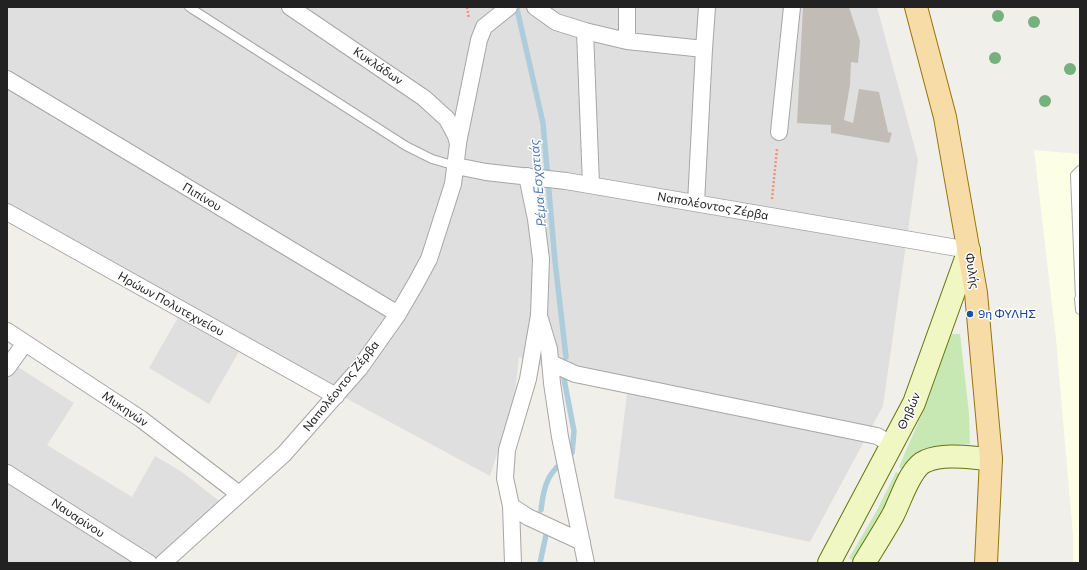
<!DOCTYPE html>
<html>
<head>
<meta charset="utf-8">
<style>
  body { margin:0 }
  #map { position:relative; width:1087px; height:570px; overflow:hidden; background:#f1efe9; font-family:Commissioner,sans-serif }
  canvas { display:block }
  .frame { position:absolute; inset:0; border:8px solid #222; pointer-events:none }
</style>
</head>
<body>
<div id="map">
<canvas width="1087" height="570"></canvas>
<div class="frame"></div>
</div>
<script>
const c = document.querySelector('canvas').getContext('2d');
c.lineJoin = 'round';
function fillPath(path, color) {
  c.fillStyle = color;
  c.fill(path, 'evenodd');
}
function stroke(path, color, width, dash) {
  c.strokeStyle = color;
  c.lineWidth = width;
  c.lineCap = dash ? 'butt' : 'round';
  c.setLineDash(dash || []);
  c.stroke(path);
}
function drawText(font, color, halo, rows, align = 'center') {
  c.font = font + ' Commissioner,sans-serif';
  c.lineWidth = 3;
  c.setLineDash([]);
  c.textBaseline = 'middle';
  c.strokeStyle = halo;
  c.fillStyle = color;
  for (const [text, x, y, turn = 0] of rows) {
    c.save();
    c.translate(x, y);
    c.rotate((+turn || 0) * Math.PI / 180);
    c.textAlign = isNaN(turn) ? turn : align;
    if (halo) c.strokeText(text, 0, 0);
    c.fillText(text, 0, 0);
    c.restore();
  }
}
const residential = new Path2D(`
  M7 7H877L918 160 883 406 810 542 614 498 628 386 565 376 519 357 514 401 490 476 340 395 241 348 209 404 149 368 180 314 7 213Z
  M7 360 74 403 47 445 132 497 155 456 182 472 227 507 168 563H7Z`);
const education = new Path2D(`
  M1034 150 1080 154V563H1073V536L1056 339Z`);
const grass = new Path2D(`
  M950 334H960L969 413 970 444 933 447 921 452 904 471 899 467 921 416Z
  M896 472 901 474 882 516 855 562 849 558 876 512Z`);
const stream = new Path2D(`
  M517 9 543 123 555 261 566 357
  M541 510C544 481 549 472 572 453L574 431 564 379
  M540 563 546 535`);
const building = new Path2D(`
  M803 7H849L860 41 858 63 851 62 850 85 844 120 853 123 859 89 879 92 888 132 892 133 889 143 831 133V125L797 123Z`);
const path = new Path2D(`
  M467 7 469 19
  M772 199 777 149`);
const service = new Path2D(`
  M189 7 406 146 432 159 456 166
  M1080 170 1075 175 1080 299
  M1079 299 1080 310`);
const minor = new Path2D(`
  M535 7 556 22 585 31
  M627 41V7
  M704 49 707 7
  M7 79 398 314
  M779 132 792 7
  M458 143 479 40 484 27 509 7
  M456 166 486 172 566 181 969 250
  M591 185 585 31 627 41 704 49 696 203
  M7 212 336 396
  M540 319 549 349 552 383 560 437 586 563
  M7 331 141 419 239 494
  M551 363 575 374 877 436 893 445
  M7 368 25 343
  M7 473 149 563
  M511 506 528 517 582 542
  M163 563 284 454 359 369 398 314 416 283 429 259 453 184 458 144 456 136 447 119 424 98 290 7
  M513 563 511 506 505 478 507 450 528 379 539 315 541 259 536 219 527 176`);
const secondary = new Path2D(`
  M829 563 914 403 969 250
  M864 563C874 547 884 531 893 515 901 500 910 467 926 461 945 453 971 458 991 459`);
const primary = new Path2D(`
  M916 7 945 117 976 293 991 459 986 563`);
const trees = [
  [998,16],
  [1034,22],
  [995,58],
  [1070,69],
  [1045,101]
];
const markers = [
  [970,314,4,"#1a4fb4"]
];
const streetNames = [
  ["Κυκλάδων",378,66,34],
  ["Πιπίνου",202,197,31],
  ["Ναπολέοντος Ζέρβα",713,206,10],
  ["Φυλής",972,271,81],
  ["Ηρώων Πολυτεχνείου",171,304,29],
  ["Ναπολέοντος Ζέρβα",341,386,-51],
  ["Μυκηνών",125,409,34],
  ["Θηβών",909,411,-66],
  ["Ναυαρίνου",78,518,33]
];
const transitNames = [
  ["9η ΦΥΛΗΣ",978,314]
];
const waterNames = [
  ["Ρέμα Εσχατιάς",538,183,-95]
];
fillPath(residential, '#e0dfdf');
fillPath(education, '#fcfee6');
fillPath(grass, '#c8e8b3');
stroke(stream, '#adcddc', 5.5);
fillPath(building, '#c2bcb6');
stroke(service, '#a6a6a6', 10);
stroke(minor, '#a6a6a6', 18);
stroke(secondary, '#62760c', 24);
stroke(primary, '#977409', 24);
stroke(path, '#f39079', 2.5, [2, 2]);
stroke(service, '#fff', 8);
stroke(minor, '#fff', 16);
stroke(secondary, '#f0f7c2', 22);
stroke(primary, '#f7dca8', 22);
c.fillStyle = '#76b07d';
for (const [x, y] of trees) {
  c.beginPath();
  c.arc(x, y, 6, 0, 2 * Math.PI);
  c.fill();
}
for (const [x, y, r, color] of markers) {
  const dot = new Path2D();
  dot.arc(x, y, r, 0, 2 * Math.PI);
  c.fillStyle = color;
  c.fill(dot);
  stroke(dot, '#fff', 1.5);
}
drawText('12px', '#222', '#fff', streetNames);
drawText('12px', '#164399', '#fff', transitNames, 'left');
drawText('italic 13px', '#5278ad', '#fff', waterNames);
</script>
</body>
</html>
